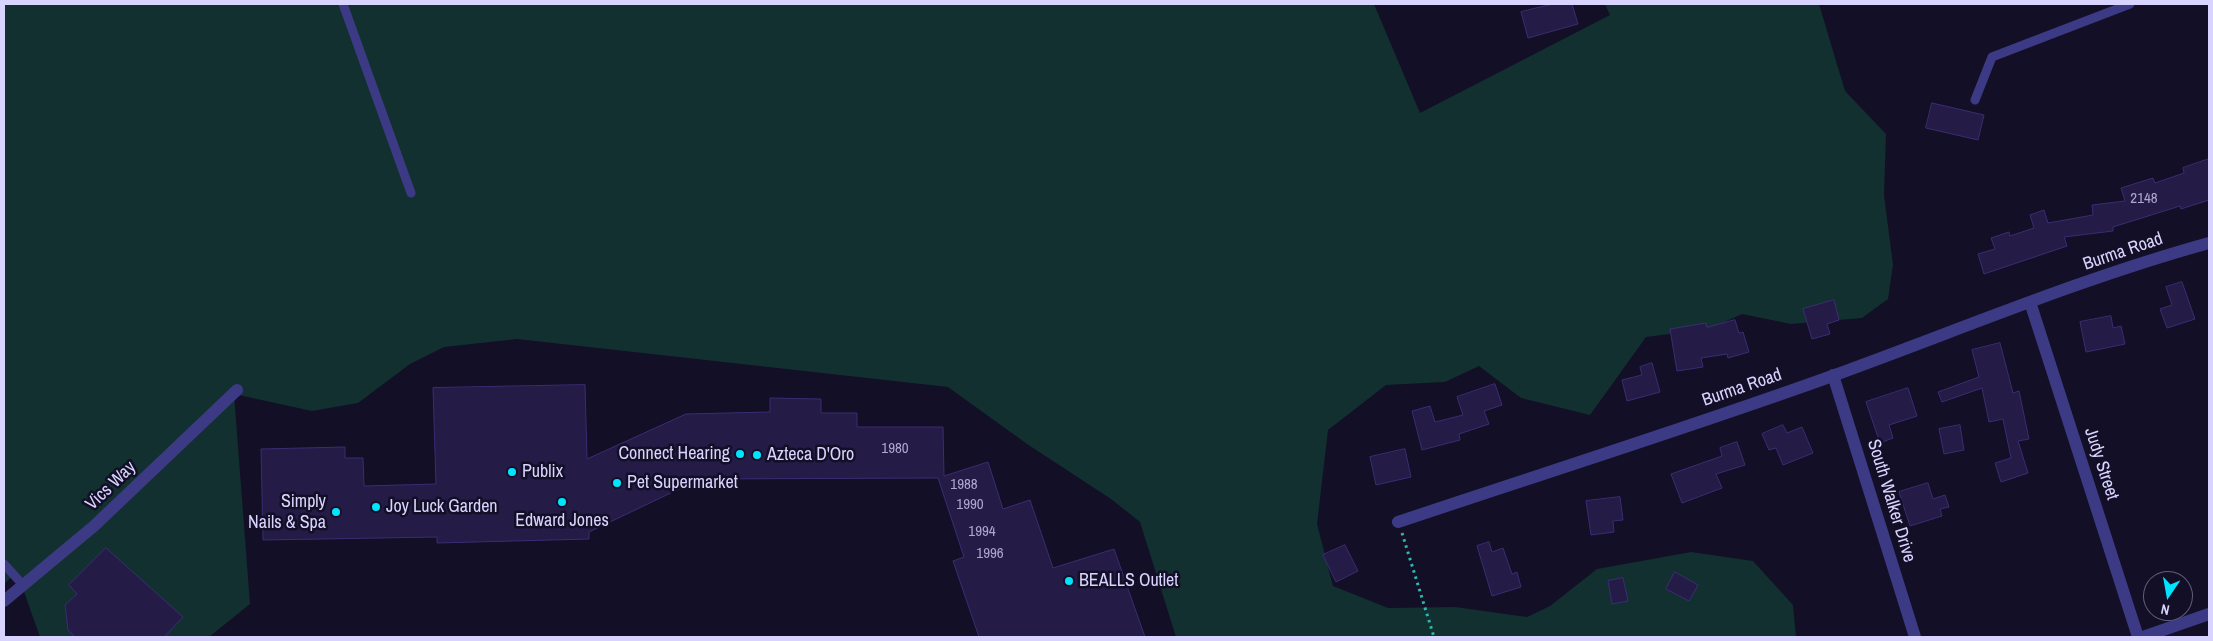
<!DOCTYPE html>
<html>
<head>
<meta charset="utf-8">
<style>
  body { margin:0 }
  #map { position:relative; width:2213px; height:641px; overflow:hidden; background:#130f26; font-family:"Archivo Narrow",sans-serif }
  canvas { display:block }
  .frame { position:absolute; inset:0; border:5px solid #d9d4ff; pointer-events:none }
  .north { position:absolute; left:2143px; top:571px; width:50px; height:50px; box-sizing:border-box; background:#130f26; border:1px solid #625e7d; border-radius:50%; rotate:192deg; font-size:14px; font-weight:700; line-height:20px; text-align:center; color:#d9d4ff }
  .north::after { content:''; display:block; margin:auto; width:18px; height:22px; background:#00e5ff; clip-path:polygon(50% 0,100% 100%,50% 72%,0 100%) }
</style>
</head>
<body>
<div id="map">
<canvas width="2213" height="641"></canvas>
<div class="frame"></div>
<div class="north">N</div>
</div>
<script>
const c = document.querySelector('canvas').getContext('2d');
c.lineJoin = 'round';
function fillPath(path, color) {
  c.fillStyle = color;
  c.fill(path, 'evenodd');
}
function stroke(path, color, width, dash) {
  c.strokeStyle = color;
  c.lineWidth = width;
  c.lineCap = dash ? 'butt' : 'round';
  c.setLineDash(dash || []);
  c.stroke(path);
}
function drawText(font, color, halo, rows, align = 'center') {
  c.font = font + ' "Archivo Narrow",sans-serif';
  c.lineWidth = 5;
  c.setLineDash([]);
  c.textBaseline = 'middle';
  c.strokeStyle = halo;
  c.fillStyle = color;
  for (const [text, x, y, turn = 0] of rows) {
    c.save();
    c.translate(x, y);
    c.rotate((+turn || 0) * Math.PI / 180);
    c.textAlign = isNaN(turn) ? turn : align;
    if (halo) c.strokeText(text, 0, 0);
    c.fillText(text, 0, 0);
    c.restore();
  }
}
const green = new Path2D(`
  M4 4H1374L1420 113 1610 15 1605 4H1819L1845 91 1886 134 1884 195 1893 265 1888 299 1862 318 1791 324 1742 314 1709 329 1646 337 1590 415 1521 398 1479 366 1445 382 1386 385 1328 430 1317 524 1333 586 1388 608 1455 607 1527 617 1550 606 1597 569 1691 552 1753 561 1793 605 1796 637H1176L1140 522 1111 499 1027 444 948 387 517 339 444 347 410 364 358 403 312 411 234 394 250 604 209 637H40L17 572 4 584Z`);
const building = new Path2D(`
  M1553 4H1572L1578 24 1528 38 1521 12Z
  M1932 103 1984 115 1978 140 1926 128Z
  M2209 159V200L2181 209 2180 206 2113 227V231L2064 237 2067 246 1984 274 1978 254 1995 249 1991 238 2009 232 2010 236 2034 228 2030 215 2044 210 2048 223 2093 215 2092 205 2125 201 2121 188 2153 178 2155 183 2184 173 2183 168Z
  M2182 282 2195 319 2167 328 2160 309 2172 305 2166 287Z
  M1834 300 1839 320 1827 324 1830 334 1812 339 1803 309Z
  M2111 316 2113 328 2121 326 2125 344 2086 352 2080 322Z
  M1735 320 1739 333 1743 332 1749 352 1728 358 1727 354 1701 358 1703 367 1677 371 1670 329 1706 323 1707 327Z
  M2000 343 2013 393 2019 391 2029 439 2018 441 2028 473 2001 482 1995 463 2011 458 2003 419 1989 422 1982 388 1942 402 1938 392 1979 377 1972 350Z
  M1652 363 1660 392 1627 401 1622 380 1642 375 1640 367Z
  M1495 384 1502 405 1484 411 1489 424 1459 434 1460 440 1422 450 1412 411 1430 406 1435 422 1463 415 1457 397Z
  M585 385 587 459 686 414 770 412V398L821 399V413H857V427H943L944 476 988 462 1003 509 1030 500 1053 568 1114 549 1145 637H979L953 561 964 557 938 478 700 479 589 532V539L437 543V537L263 540 261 449 345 447V458H363L364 486 436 484 433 388Z
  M1908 388 1917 416 1889 425 1893 438 1880 443 1866 402Z
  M1783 425 1787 433 1802 427 1813 453 1783 465 1776 448 1769 450 1762 434Z
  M1960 425 1964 450 1944 454 1939 429Z
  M1737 442 1745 465 1716 474 1722 488 1682 503 1671 474 1722 456 1720 448Z
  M1405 449 1411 477 1376 485 1370 457Z
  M1928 483 1933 499 1945 495 1949 507 1940 509 1942 516 1910 526 1899 492Z
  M1620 497 1623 520 1613 521 1614 532 1591 535 1586 501Z
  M1489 542 1492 552 1503 548 1512 574 1517 572 1521 587 1492 596 1477 546Z
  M1345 545 1358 571 1336 582 1323 555Z
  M106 548 183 617 164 637H75L68 630 65 605 77 594 69 585Z
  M1675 572 1698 585 1689 601 1666 589Z
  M1623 578 1628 601 1612 604 1608 581Z`);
const path = new Path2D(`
  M1402 533 1434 637`);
const service = new Path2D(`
  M343 4 411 193
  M1975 100 1992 57 2130 4
  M4 564 23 585`);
const minor = new Path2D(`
  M2030 302 2138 637
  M1833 375 1915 637
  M1398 522C1544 473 1691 427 1835 375 1959 330 2082 278 2209 243
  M4 601 94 526 237 390
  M2143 637 2209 614`);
const markers = [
  [740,454,5,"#00e5ff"],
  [757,455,5,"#00e5ff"],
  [512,472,5,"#00e5ff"],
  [617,483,5,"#00e5ff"],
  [562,502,5,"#00e5ff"],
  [376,507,5,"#00e5ff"],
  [336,512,5,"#00e5ff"],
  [1069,581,5,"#00e5ff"]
];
const numberNames = [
  ["2148",2144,199],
  ["1980",895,449],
  ["1988",964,485],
  ["1990",970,505],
  ["1994",982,532],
  ["1996",990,554]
];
const streetNames = [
  ["Burma Road",2123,252,-19],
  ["Burma Road",1742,388,-19],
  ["Judy Street",2101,464,72],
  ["Vics Way",111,486,-44],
  ["South Walker Drive",1891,501,73]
];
const poiNames = [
  ["Connect Hearing",730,454,"right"],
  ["Azteca D'Oro",767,455],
  ["Publix",522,472],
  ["Pet Supermarket",627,483],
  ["Simply",326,502,"right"],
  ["Nails & Spa",326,523,"right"],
  ["Joy Luck Garden",386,507],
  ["Edward Jones",562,521,"center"],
  ["BEALLS Outlet",1079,581]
];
fillPath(green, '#12302f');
fillPath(building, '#241b47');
stroke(building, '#3b2d73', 1);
stroke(path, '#2fb8b0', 3, [2.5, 4]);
stroke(service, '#3d3a85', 9);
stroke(minor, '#3d3a85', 12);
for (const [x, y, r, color] of markers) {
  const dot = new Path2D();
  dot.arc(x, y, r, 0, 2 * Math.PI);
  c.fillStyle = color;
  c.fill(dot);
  stroke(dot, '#130f26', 2);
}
drawText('15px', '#aca6d1', null, numberNames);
drawText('18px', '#d9d4ff', '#130f26', streetNames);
drawText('18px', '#d9d4ff', '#130f26', poiNames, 'left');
</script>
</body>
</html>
